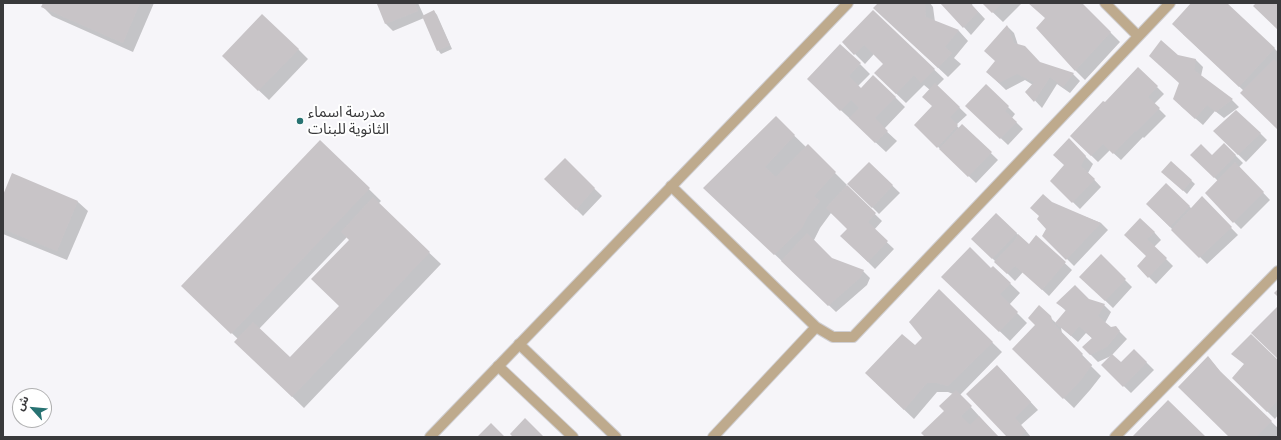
<!DOCTYPE html>
<html>
<head>
<meta charset="utf-8">
<style>
  body { margin:0 }
  #map { position:relative; width:1281px; height:440px; overflow:hidden; background:#f6f5f9; font-family:Commissioner,"Noto Sans Arabic",sans-serif }
  canvas { display:block }
  .frame { position:absolute; inset:0; border:4px solid #39393b; pointer-events:none }
  .north { position:absolute; left:12px; top:388px; width:40px; height:40px; box-sizing:border-box; background:#fff; border:1px solid #b0b0b1; border-radius:50%; rotate:297deg; font-size:11px; font-weight:700; line-height:16px; text-align:center; color:#39393b }
  .north::after { content:''; display:block; margin:auto; width:14px; height:18px; background:#277272; clip-path:polygon(50% 0,100% 100%,50% 72%,0 100%) }
</style>
</head>
<body>
<div id="map">
<canvas width="1281" height="440"></canvas>
<div class="frame"></div>
<div class="north">ش</div>
</div>
<script>
const c = document.querySelector('canvas').getContext('2d');
c.lineJoin = 'round';
function fillPath(path, color) {
  c.fillStyle = color;
  c.fill(path, 'evenodd');
}
function stroke(path, color, width, dash) {
  c.strokeStyle = color;
  c.lineWidth = width;
  c.lineCap = dash ? 'butt' : 'round';
  c.setLineDash(dash || []);
  c.stroke(path);
}
function drawText(font, color, halo, rows, align = 'center') {
  c.font = font + ' Commissioner,"Noto Sans Arabic",sans-serif';
  c.lineWidth = 4;
  c.setLineDash([]);
  c.textBaseline = 'middle';
  c.strokeStyle = halo;
  c.fillStyle = color;
  for (const [text, x, y, turn = 0] of rows) {
    c.save();
    c.translate(x, y);
    c.rotate((+turn || 0) * Math.PI / 180);
    c.textAlign = isNaN(turn) ? turn : align;
    if (halo) c.strokeText(text, 0, 0);
    c.fillText(text, 0, 0);
    c.restore();
  }
}
const shadow = new Path2D(`
  M44 3H154L133 52 52 16 42 6Z
  M383 3H418L424 16 434 11 437 15 452 49 441 54 438 50 424 18 393 31 386 24 378 5Z
  M879 3H930L933 7 935 22 959 31 968 41 954 58 961 64 948 77 885 18Z
  M942 3H973L972 5 985 19 971 35Z
  M983 3H1022L1003 22Z
  M1030 3H1081L1120 42 1085 80 1075 70 1046 18Z
  M1193 3H1226L1278 52V129L1244 91 1183 34Z
  M873 11 944 79 937 86 967 115 956 125 959 128 962 125 998 160 976 183 915 125 933 106 930 90 924 85 906 103 885 83V64L874 54 865 64 843 42Z
  M1007 26 1014 33 1018 45 1040 63 1073 74 1080 81 1070 93 1057 84 1042 108 1027 92 1033 85 1025 80 1006 90 987 72 996 61Z
  M298 49 308 59 269 100 233 66Z
  M1177 56 1196 60 1203 67 1201 76 1232 100 1239 107 1224 118 1215 111 1203 125 1181 106Z
  M860 64 870 74 858 86 861 89 895 97 905 107 884 129 897 141 886 152 818 89Z
  M986 85 1015 114 1012 118 1023 129 1008 145 974 113Z
  M1157 87 1164 94 1154 104 1166 116 1144 138 1143 137 1121 160 1110 150 1098 162 1071 136 1105 104Z
  M776 118 806 147 808 146 847 185 846 186 882 221 874 230 894 249 875 269 842 236 848 229 831 213 820 228 814 240 832 259 863 271 870 278 867 285 836 312 717 200Z
  M1214 131 1260 133 1267 140 1246 162Z
  M1069 140 1093 164 1088 173 1101 187 1080 209 1051 181 1065 165Z
  M320 141 381 201 378 204 441 264 304 408 247 353 238 339 194 297ZM347 237 350 240 340 306 290 359 259 329Z
  M1224 144 1243 163 1239 167 1270 200 1241 229 1234 222 1218 181 1192 155 1212 156Z
  M565 160 602 196 583 216 546 179Z
  M1171 162 1195 184 1187 194 1166 175Z
  M869 163 900 193 879 214 849 184Z
  M1166 184 1192 209 1209 205 1238 235 1207 264 1147 204Z
  M3 197 78 202 88 211 67 260 3 234Z
  M1051 203 1101 223 1108 230 1074 266 1044 236 1048 228Z
  M996 214 1029 245 1036 236 1072 270 1049 296 1023 272 1015 281 973 239Z
  M1154 232 1161 240 1154 247 1173 266 1156 284 1149 277 1147 256 1125 235Z
  M1101 256 1132 287 1113 308 1088 284Z
  M993 267 1020 293 1009 305 1027 323 1010 341 952 286Z
  M939 290 1002 352 960 395 998 437H926L946 411 953 394 948 392H937L914 419 876 383 924 338Z
  M1089 300 1104 305 1111 312 1105 323 1110 328 1115 327 1127 339 1112 355 1121 363 1134 350 1154 370 1131 393 1102 365 1111 356 1098 362 1083 347 1093 339 1086 333 1078 342 1061 327 1062 334 1092 365 1091 366 1101 376 1090 390 1074 408 1023 359 1036 325 1039 307 1056 323 1066 311 1058 303Z
  M1208 357 1228 381 1278 428V434L1276 437H1230Z
  M1278 362V415L1275 419 1233 378 1245 365Z
  M1004 373 1038 410 1021 425 1031 437H1008Z`);
const building = new Path2D(`
  M43 3H140L123 43 41 7Z
  M380 3H415L418 11 385 24 377 4Z
  M878 3H925L926 17 959 30 945 47 952 53 938 68 873 8Z
  M940 3H970L978 12 963 28Z
  M982 3H1002L992 13Z
  M1028 3H1082L1111 32 1075 71 1036 28 1045 18Z
  M1191 3H1227L1275 48 1239 87 1172 24Z
  M1256 3H1278V30L1253 6Z
  M434 10 450 45 437 51 422 16Z
  M873 10 935 69 921 83 914 75 896 94 874 73 883 64 864 45 854 55 842 42Z
  M262 14 299 49 258 91 222 56Z
  M1007 25 1014 43 1025 46 1040 62 1074 73 1063 87 1050 77 1034 102 1025 92 1034 82 1017 74 999 83 986 72 995 61 984 51Z
  M1161 40 1178 55 1196 59 1194 70 1233 99 1216 112 1207 105 1195 119 1173 99 1179 83 1149 56Z
  M840 44 861 63 849 76 861 88 873 75 896 97 875 118 888 131 875 143 849 118 859 108 851 100 840 111 807 79Z
  M1274 59 1278 63V130L1240 93Z
  M1138 67 1158 86 1148 97 1160 108 1136 132 1135 131 1113 154 1103 144 1091 156 1070 136 1103 101 1105 102Z
  M935 83 960 107 950 117 958 125 937 148 914 125 932 106 922 97Z
  M986 84 1009 106 1005 111 1017 122 1000 139 965 106Z
  M1236 110 1261 133 1238 155 1213 131Z
  M776 116 795 135 765 167 776 177 808 144 836 172 814 196 820 201 808 216 802 228 774 255 703 188Z
  M962 124 992 152 968 177 939 149Z
  M1069 138 1086 156 1081 166 1095 179 1072 203 1050 181 1064 165 1053 155Z
  M320 140 370 188 231 334 181 286Z
  M1224 143 1236 155 1214 178 1190 155 1201 144 1212 155Z
  M565 158 595 188 576 210 544 179Z
  M1171 161 1192 180 1183 191 1161 172Z
  M869 162 893 185 872 208 847 184Z
  M1235 162 1264 192 1233 223 1205 193Z
  M12 173 78 201 57 251 3 229V195Z
  M1166 183 1190 206 1170 227 1146 204Z
  M847 185 876 213 868 222 888 241 868 262 840 236 847 229 826 208Z
  M1043 194 1052 202 1101 223 1066 260 1042 236 1046 229 1037 219 1039 216 1030 208Z
  M1202 196 1232 227 1199 258 1171 230Z
  M373 197 430 252 292 397 234 342 253 322 290 357 339 306 311 279 349 240 341 232Z
  M996 213 1017 233 992 259 971 239Z
  M1140 218 1155 232 1147 239 1167 258 1148 278 1137 266 1146 256 1124 235Z
  M807 233 832 258 864 270 860 278 828 306 781 261Z
  M1018 234 1029 244 1036 235 1066 262 1042 290 1015 266 1007 274 994 262 1015 240Z
  M970 247 991 268 993 266 1011 283 1000 294 1018 312 999 332 941 277Z
  M1101 254 1126 279 1105 301 1079 277Z
  M1075 285 1089 299 1105 304 1098 316 1111 327 1116 326 1120 331 1107 347 1090 355 1082 347 1092 338 1079 326 1071 336 1055 323 1066 310 1056 303Z
  M939 289 993 342 948 386 937 383H927L904 410 865 373 902 334 915 345 922 338 909 322Z
  M1278 289V297L1274 293Z
  M1039 305 1051 316 1053 323 1083 354 1081 356 1092 365 1081 380 1063 399 1012 349 1035 325 1028 318Z
  M1278 306V359L1251 333Z
  M1251 334 1278 360V400L1267 412 1232 378 1244 364 1231 354Z
  M1134 349 1147 362 1123 387 1101 365 1112 354 1121 362Z
  M1208 356 1220 371 1272 421 1256 437H1229L1178 387Z
  M997 365 1031 402 1015 418 1026 431 1020 437H1007L966 394Z
  M956 390 972 406 961 416 970 425 979 416 999 437H925L921 433 944 411 939 406Z
  M1168 400 1206 437H1132Z
  M525 418 544 437H513L510 434Z
  M491 423 505 437H477Z`);
const minor = new Path2D(`
  M1105 3 1138 36
  M671 186 816 327 833 337H853L1170 3
  M519 344 616 437
  M498 366 573 437
  M713 437 816 327
  M1115 437 1278 271`);
const tertiary = new Path2D(`
  M430 437 848 3`);
const markers = [
  [300,121,4,"#277272"]
];
const poiNames = [
  ["مدرسة اسماء",308,112],
  ["الثانوية للبنات",308,129]
];
fillPath(shadow, '#0003');
fillPath(building, '#c8c4c7');
stroke(minor, '#d0cfd3', 12);
stroke(tertiary, '#d0cfd3', 12);
stroke(minor, '#beaa8d', 10);
stroke(tertiary, '#beaa8d', 10);
for (const [x, y, r, color] of markers) {
  const dot = new Path2D();
  dot.arc(x, y, r, 0, 2 * Math.PI);
  c.fillStyle = color;
  c.fill(dot);
  stroke(dot, '#fff', 1.5);
}
drawText('15px', '#39393b', '#fff', poiNames, 'left');
</script>
</body>
</html>
